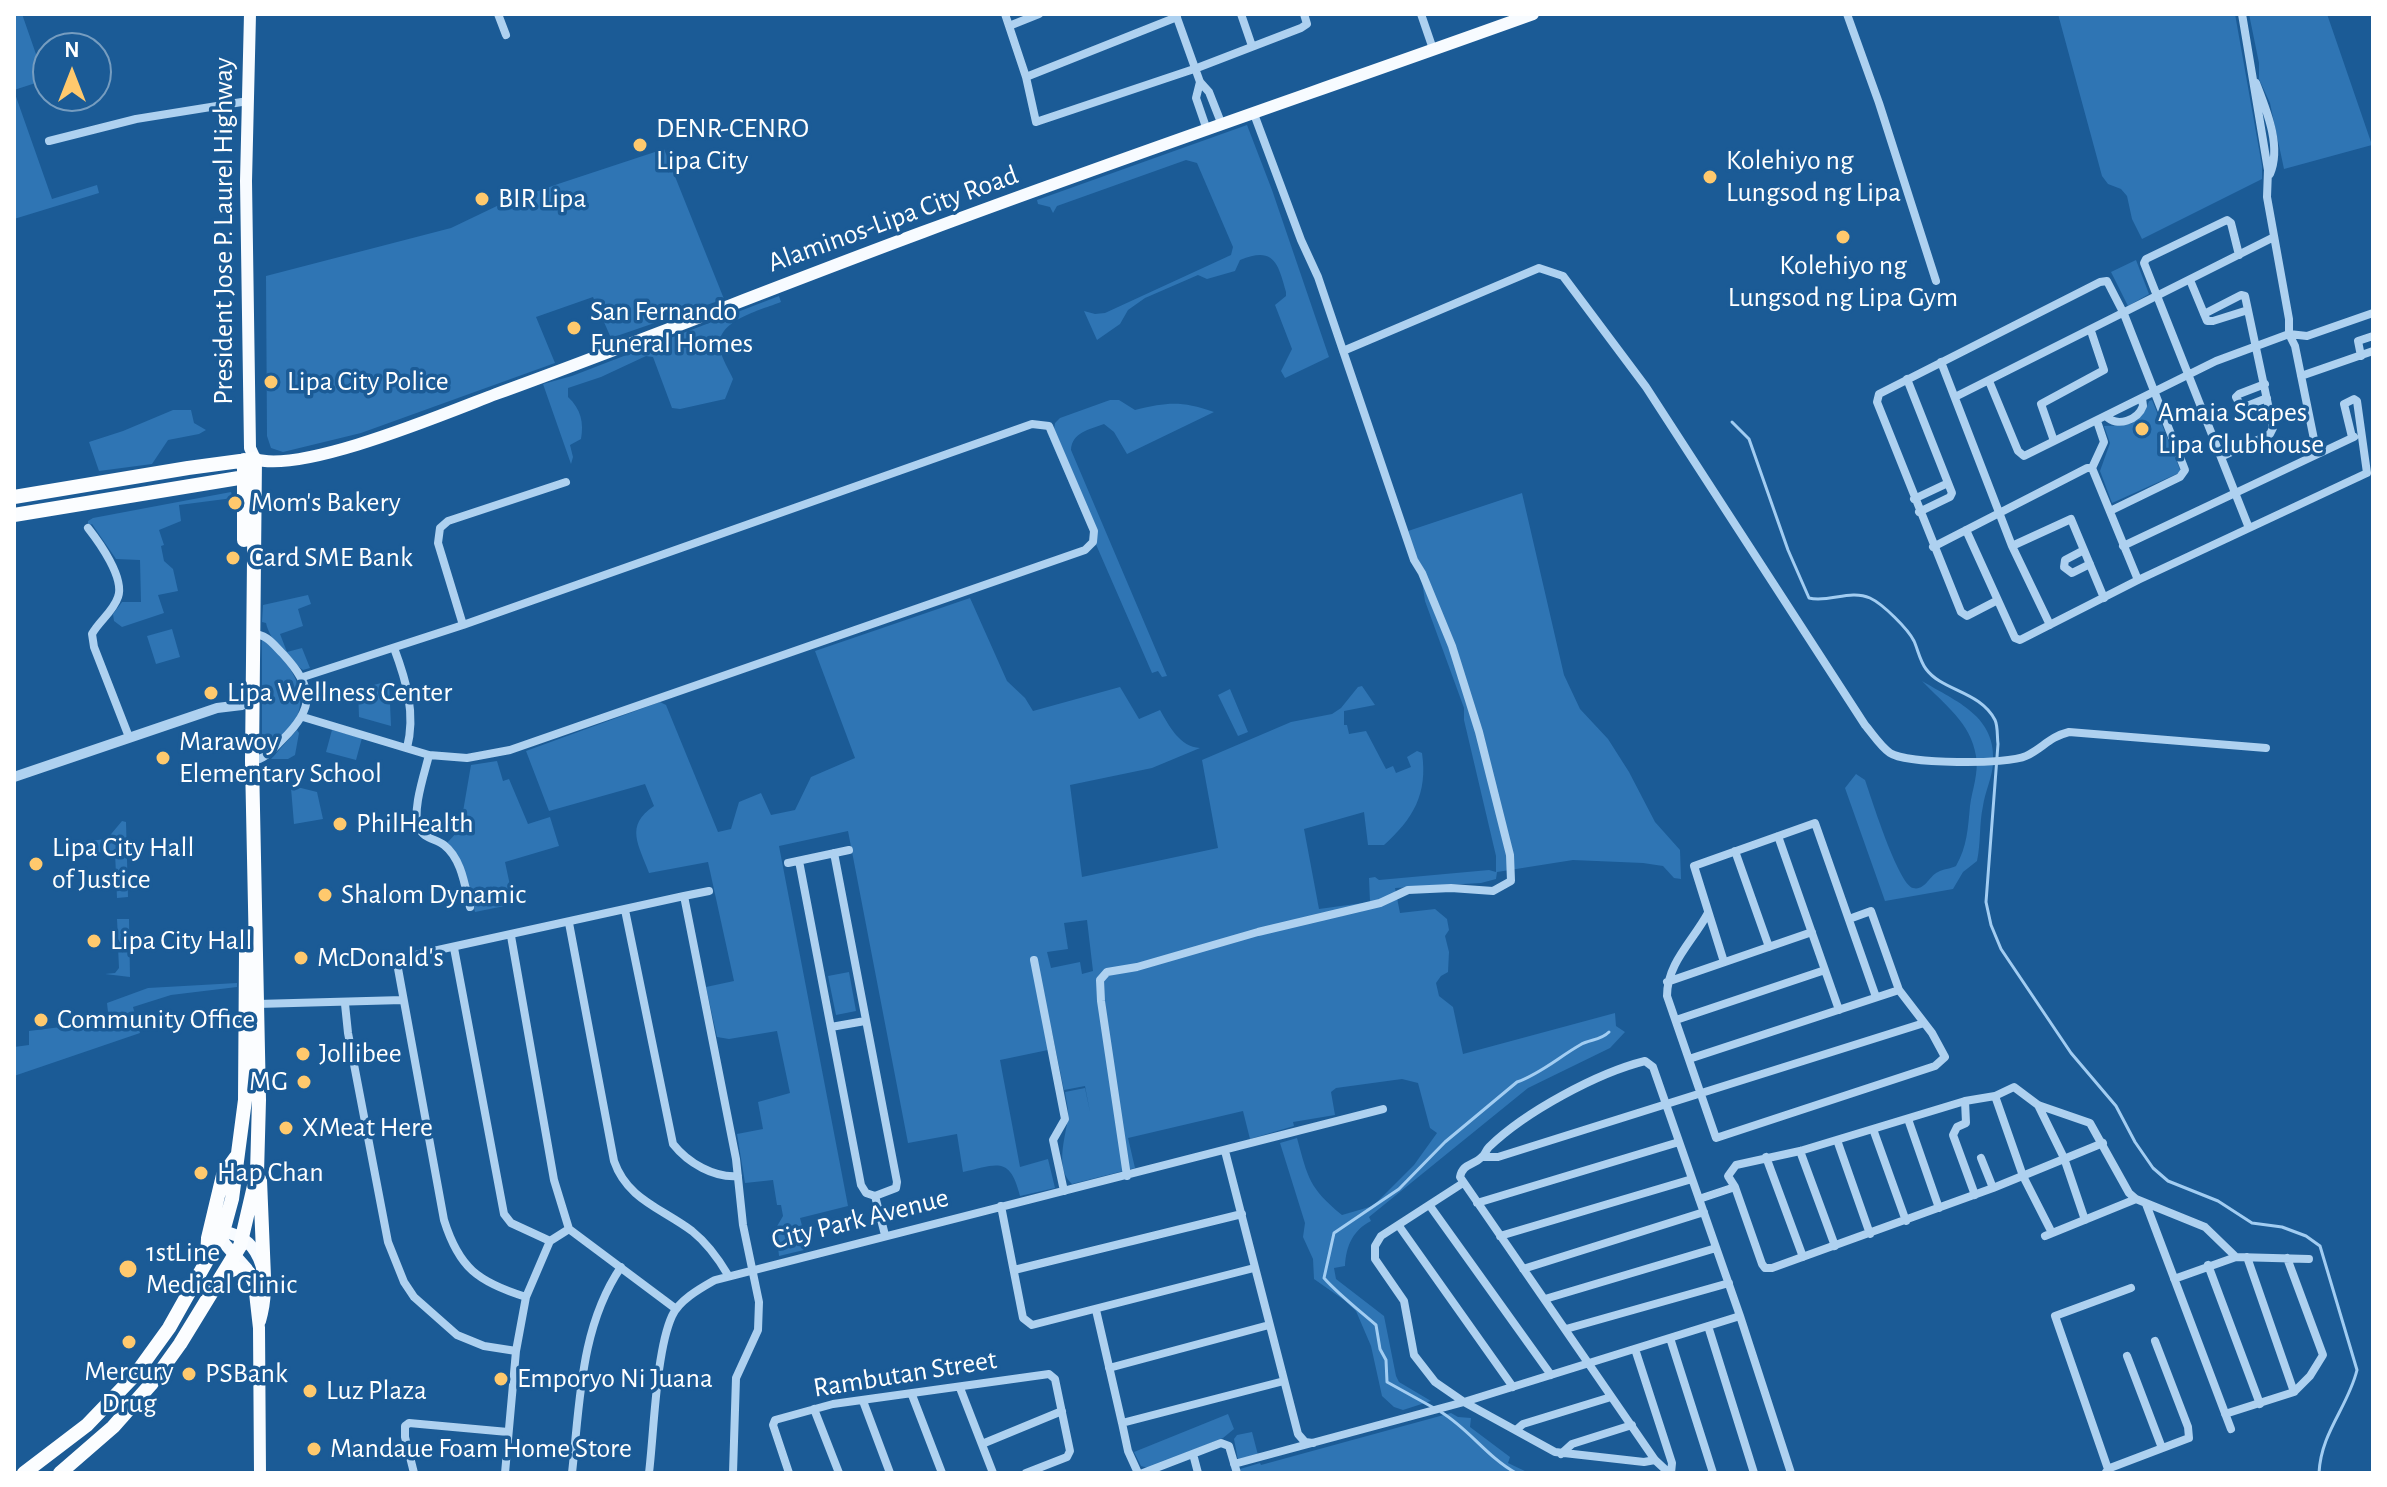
<!DOCTYPE html>
<html>
<head>
<meta charset="utf-8">
<style>
  body { margin:0 }
  #map { position:relative; width:2387px; height:1487px; overflow:hidden; background:#1b5b96; font-family:"Alegreya Sans",sans-serif }
  canvas { display:block }
  .frame { position:absolute; inset:0; border:16px solid #fff; pointer-events:none }
  .north { position:absolute; left:32px; top:32px; width:80px; height:80px; box-sizing:border-box; background:#1b5b96; border:2px solid #769dc0; border-radius:50%; rotate:0deg; font-size:22px; font-weight:700; line-height:32px; text-align:center; color:#fff }
  .north::after { content:''; display:block; margin:auto; width:28px; height:36px; background:#ffc96d; clip-path:polygon(50% 0,100% 100%,50% 72%,0 100%) }
</style>
</head>
<body>
<div id="map">
<canvas width="2387" height="1487"></canvas>
<div class="frame"></div>
<div class="north">N</div>
</div>
<script>
const c = document.querySelector('canvas').getContext('2d');
c.lineJoin = 'round';
function fillPath(path, color) {
  c.fillStyle = color;
  c.fill(path, 'evenodd');
}
function stroke(path, color, width, dash) {
  c.strokeStyle = color;
  c.lineWidth = width;
  c.lineCap = dash ? 'butt' : 'round';
  c.setLineDash(dash || []);
  c.stroke(path);
}
function drawText(font, color, halo, rows, align = 'center') {
  c.font = font + ' "Alegreya Sans",sans-serif';
  c.lineWidth = 7;
  c.setLineDash([]);
  c.textBaseline = 'middle';
  c.strokeStyle = halo;
  c.fillStyle = color;
  for (const [text, x, y, turn = 0] of rows) {
    c.save();
    c.translate(x, y);
    c.rotate((+turn || 0) * Math.PI / 180);
    c.textAlign = isNaN(turn) ? turn : align;
    if (halo) c.strokeText(text, 0, 0);
    c.fillText(text, 0, 0);
    c.restore();
  }
}
const green = new Path2D(`
  M14 14H22L45 80 14 90Z
  M2058 14H2235L2262 166V179L2142 239 2132 219 2127 196 2121 189 2108 184 2102 176Z
  M2249 14H2327L2372 145 2284 169 2270 103 2259 79V63Z
  M14 91 52 199 97 185 99 193 14 219Z
  M1247 125 1272 190 1329 357 1285 378 1281 371 1292 349 1275 305 1286 296V292C1278 263 1274 246 1240 260L1235 271 1207 279 1198 275 1145 298 1128 310 1120 324 1097 340 1084 311 1095 314 1105 313 1231 255 1233 247 1197 163 1186 160 1057 206 1053 213 1050 207 1038 204 1037 200Z
  M664 149 724 299 611 338 593 297 536 317 555 363 361 433 283 452 271 448 267 436 266 276 451 228 499 205 558 184Z
  M2136 260 2149 294 2128 306 2111 272Z
  M779 296 781 302C761 310 714 321 720 349 722 359 729 370 733 379L725 399 680 409 672 408 653 357 646 356 601 377 568 388V397C581 409 584 423 581 439L570 445 573 457 571 464 543 384 572 376Z
  M1110 400H1119L1135 410C1169 402 1181 401 1214 412L1127 454 1114 432 1104 424C1089 430 1072 432 1071 450L1167 676 1162 677 1158 671 1152 673 1047 432 1054 429 1055 423 1060 418Z
  M2152 400 2181 472 2112 503 2100 471 2110 443 2104 426C2128 425 2139 428 2149 401Z
  M173 410H191L194 423 206 430 199 434 168 440 152 464 99 471 89 442 123 431Z
  M231 492 233 498 179 505 181 521 159 530 164 545 161 546 164 561 173 569 178 591 158 595 164 613 122 627 114 621 113 614 122 602H141L140 560 116 559 92 524 88 526V521L93 518Z
  M1522 493 1564 675 1580 709 1608 739 1629 772 1655 822 1680 850 1681 879 1674 878 1663 866 1643 863 1573 860 1497 872 1496 879 1481 883 1395 888 1400 913 1435 909 1447 919 1449 930 1445 936 1449 952 1448 972 1441 976 1436 983 1439 996 1453 1007 1463 1054 1615 1013 1616 1026 1625 1032 1610 1048 1528 1088 1369 1217 1371 1221C1353 1230 1346 1246 1345 1266L1334 1268 1336 1279 1384 1316 1396 1376 1399 1382 1431 1401 1403 1410 1394 1407 1382 1396 1371 1346 1356 1311 1344 1300 1314 1279 1313 1259 1303 1237 1305 1223 1280 1143 1297 1138C1308 1178 1309 1188 1342 1215L1373 1206 1414 1165 1437 1133 1430 1128 1418 1083 1402 1079 1336 1088 1331 1092 1335 1115 1293 1122 1294 1126 1250 1139 1243 1111 1128 1138 1135 1168 1072 1184C1054 1168 1066 1136 1068 1117 1069 1110 1066 1100 1065 1092L1085 1088 1090 1112 1085 1086 1064 1090 1052 1032 1048 1050 1000 1060 1020 1167 1048 1159 1055 1188 1020 1196C1010 1156 998 1164 963 1172L957 1134 908 1143 848 831 779 846 848 1206 800 1218 808 1249 779 1256 776 1228 783 1216 781 1205H777L773 1180 745 1183 737 1134 763 1129 758 1102 790 1093 777 1031 729 1039 717 1037 706 987 734 981 708 862 649 873C639 845 624 826 654 806L645 784 549 811 526 751 660 702 666 705 718 832 731 829 739 802 761 793 771 815 795 810 811 777 855 758 815 651 970 598 1007 681 1025 698 1033 711 1120 687 1139 719 1160 710C1169 726 1180 747 1200 748L1152 768 1070 785 1082 877 1218 848 1202 760 1291 722 1332 714 1341 708 1358 687 1362 686 1375 705 1344 711V725H1347L1349 734 1366 731 1386 769 1393 766 1396 773 1411 767 1407 757 1417 751 1422 753C1428 794 1413 819 1384 845H1368L1364 812 1304 829 1319 909 1370 902 1369 878 1375 877 1379 880 1489 870 1496 872V856L1464 720V708L1425 601 1421 575 1405 532ZM1087 920 1093 971 1082 974 1080 962 1051 968 1047 952 1068 949 1064 923Z
  M308 595 311 604 298 609 303 626 280 634 287 652 302 648 310 668 303 670C289 660 270 641 266 623L262 622 263 605Z
  M172 629 180 657 156 664 147 636Z
  M262 638C286 658 314 692 293 724 285 735 272 745 262 755Z
  M389 681 391 726 359 717 358 689Z
  M1922 681C1957 702 1997 716 1993 764 1992 778 1985 792 1983 806 1979 824 1981 843 1977 861L1963 872 1953 889 1885 901 1845 788 1856 774 1865 780C1871 797 1898 884 1913 888 1925 891 1929 876 1938 872 1943 869 1950 869 1956 866 1967 847 1968 828 1970 806 1972 790 1979 773 1976 756 1971 723 1944 704 1922 681Z
  M1230 689 1248 732 1238 736 1218 695Z
  M297 730 299 733 295 755 288 759H271Z
  M332 730 362 738 356 760 326 752Z
  M497 761 503 781 509 779 528 824 550 817 559 846 505 862 514 904 475 912 469 887 447 843 460 829 471 765Z
  M297 787 317 792 323 819 294 824 291 788Z
  M122 821 126 822 128 897 117 898 115 852 71 853 70 843 107 839Z
  M117 919H129L130 977 105 974 115 973 119 968 118 947 121 944 118 939Z
  M849 972 856 1011 836 1015 828 976Z
  M237 983V987L171 995 133 1007 140 1033 14 1076V1047L29 1045V1031L109 1021 107 1003 148 988Z
  M1451 1413 1458 1417 1471 1418 1470 1427 1510 1457 1508 1463 1529 1473H1241L1240 1469 1260 1463 1261 1465Z
  M1228 1414 1234 1429 1223 1438 1148 1468 1141 1466 1134 1452Z
  M1252 1432 1258 1455 1238 1460 1234 1439 1237 1435Z`);
const stream = new Path2D(`
  M1732 422 1749 439 1788 550 1809 598C1829 603 1850 589 1870 598 1883 604 1908 629 1914 641 1918 650 1920 661 1926 669 1942 691 1980 691 1995 720 1998 726 1997 737 1998 744L1986 902 1991 925 2001 949 2071 1053 2116 1106 2135 1142 2153 1168 2168 1181 2218 1201 2252 1223 2282 1227 2306 1236 2320 1246 2357 1370C2348 1407 2321 1432 2319 1473
  M1434 1408 1387 1382 1386 1360 1380 1349 1376 1325C1360 1311 1338 1294 1324 1278L1334 1233 1399 1189 1445 1142 1517 1082C1540 1074 1559 1057 1580 1045 1590 1039 1600 1041 1609 1032
  M1441 1412C1469 1429 1487 1457 1516 1473`);
const minor = new Path2D(`
  M498 14 506 35
  M1005 14 1026 77 1036 122 1197 68 1301 28 1307 24 1304 14
  M1241 14 1252 46
  M1421 14 1433 49
  M1847 14 1879 103 1936 281
  M2242 14 2268 170 2267 197 2289 319V334L2295 346 2317 454
  M1176 15 1200 82 1209 92 1222 125
  M1009 26 1039 14
  M1026 77 1177 17
  M1200 82 1196 98 1207 130
  M2256 83C2266 109 2282 146 2270 174
  M49 141 136 119 248 101
  M2239 255 2231 223 2227 220 2146 259 2144 263 2249 528
  M2190 280 2207 321H2213L2248 310
  M2204 314 2241 295 2245 296 2273 428 2270 434 2221 457
  M1343 351 1539 268 1563 276 1646 387 1865 725C1872 733 1880 746 1890 753 1906 764 2008 765 2026 756 2043 748 2049 737 2069 732L2266 748
  M2361 356 2358 341 2373 336
  M1941 362 2012 546 2050 625
  M2301 376 2373 351
  M1907 379 1952 493 1950 497 1919 512
  M1989 381 2018 451 2024 456 2216 361 2289 334 2307 336 2373 313
  M2265 384 2239 394 2236 397 2242 408 2267 398
  M1955 397 2274 237
  M2106 416C2117 428 2138 420 2143 406L2142 398
  M2054 441 2041 404 2104 370 2091 331
  M2092 468 2138 580
  M1914 499 1948 483
  M88 528C99 542 125 578 118 597 113 612 99 621 92 634L94 647 129 737
  M1966 530 2015 638 2020 640 2138 580 2367 473 2357 401 2354 399 2344 404 2352 437
  M2012 546 2071 519 2104 598
  M2123 546 2354 437
  M1933 547 2087 468H2092L2104 442 2097 421
  M2084 550 2065 560 2064 567 2072 573 2090 564
  M1996 601 1967 616 1961 612 1877 402 1879 394 2100 282 2107 281 2124 314 2185 470 2180 477 2110 511
  M463 625 438 543 440 528 448 521 566 482
  M394 648C406 680 416 713 407 748
  M303 677 463 625 1032 424 1049 426 1094 531 1093 542 1085 550 510 750 467 758 429 755 303 717
  M429 755C425 772 411 812 419 828 423 838 436 839 444 845 462 859 465 887 470 907
  M252 761C266 759 272 750 282 740 316 707 314 688 283 654 273 644 267 634 252 634
  M1778 836 1839 1010
  M1735 851 1769 947
  M799 861 861 1185 866 1193 875 1196 896 1188 897 1182 834 853
  M788 863 849 850
  M684 896 709 891
  M625 910 673 1144C688 1163 714 1178 738 1176
  M1708 913C1693 941 1667 963 1667 996L1716 1138 1935 1066 1945 1057 1932 1033 1899 990 1871 911 1849 919
  M569 923 614 1161C627 1199 661 1208 692 1231 707 1243 718 1258 728 1275
  M511 936 554 1180 569 1229 676 1309
  M454 948 504 1214 511 1223 550 1241
  M1034 960 1065 1119 1053 1140 1064 1191
  M1724 962 1694 866 1815 823 1876 997
  M1667 982 1812 932
  M257 1004 403 1000
  M345 1004 348 1033 388 1242 404 1282 414 1297 457 1335 484 1346 516 1351
  M1676 1020 1825 970
  M831 1027 865 1021
  M1689 1059 1899 990
  M1995 1096 2023 1176 2052 1233
  M1965 1101 1966 1123 1957 1127 1953 1135 1975 1195
  M2038 1105 2064 1158 2085 1220
  M1908 1119 1939 1208
  M1873 1129 1906 1221
  M1837 1140 1870 1234
  M2103 1143 1993 1188 1772 1268H1765L1762 1264 1735 1187 1728 1176 1736 1165 1800 1151 1965 1101 1995 1096 2014 1087 2038 1105 2090 1123 2129 1193 2136 1199 2205 1227 2236 1257 2309 1259
  M1225 1151 1298 1434 1305 1442 1313 1443
  M1800 1151 1835 1246
  M1482 1157H1498L1924 1023
  M1766 1157 1803 1257
  M1981 1158 1993 1188
  M1127 1176 1101 1001 1100 980 1107 972 1137 967 1258 932 1380 903 1408 890 1451 888 1493 891 1511 881 1510 855 1479 732 1452 646 1422 573 1414 560 1318 277 1301 240 1254 114
  M1463 1183 1381 1236 1375 1246V1259L1404 1301 1414 1355 1435 1382 1464 1402 1555 1452 1644 1462 1655 1460
  M875 1196 885 1235
  M1699 1199 1735 1187
  M1477 1203 1679 1142
  M2146 1204 2231 1429
  M1001 1206 1023 1318 1032 1325 1254 1268
  M1430 1206 1551 1375
  M1399 1226 1513 1387
  M1500 1236 1692 1179
  M2045 1236 2136 1199
  M2247 1257 2294 1392
  M2208 1265 2260 1404
  M1523 1269 1704 1212
  M1014 1270 1242 1214
  M2174 1279 2236 1257
  M526 1297C478 1282 459 1268 444 1220L397 963 406 957 684 896 736 1159 743 1225 759 1302 758 1330 736 1378 733 1473
  M1545 1299 1716 1248
  M1096 1310 1122 1423 1284 1381
  M1708 1326 1754 1473
  M1566 1329 1729 1283
  M1670 1338 1713 1473
  M1635 1349 1672 1463 1671 1473
  M2127 1356 2162 1448
  M1109 1368 1269 1325
  M960 1388 993 1473
  M912 1395 942 1473
  M863 1401 890 1473
  M814 1409 839 1473
  M2225 1414 2294 1392 2310 1376 2323 1355 2287 1258
  M1122 1423 1128 1451 1138 1473
  M1516 1430 1523 1424 1611 1397
  M982 1444 1062 1411
  M1193 1454 1198 1473
  M1561 1454 1572 1444 1632 1425
  M1234 1464 1464 1402 1740 1316
  M2108 1469 2055 1316 2131 1288
  M2106 1472 2110 1468 2189 1438 2188 1427 2155 1341
  M414 1473 405 1437V1426L409 1423 508 1432
  M505 1473 516 1351 526 1297 550 1241 569 1229
  M572 1473C580 1403 580 1327 621 1267
  M649 1473C654 1432 656 1351 672 1316 679 1300 701 1288 715 1280L1383 1109
  M789 1473 773 1425 775 1420 833 1404 1049 1374 1055 1379 1070 1451 1067 1457 1026 1473
  M1143 1473 1221 1443 1229 1446 1237 1473
  M1669 1473 1655 1460 1460 1177C1463 1163 1473 1166 1482 1157 1485 1155 1486 1150 1489 1147 1525 1112 1597 1073 1645 1061L1653 1067 1740 1316 1791 1473`);
const tertiary = new Path2D(`
  M14 777 217 708 242 705`);
const primary = new Path2D(`
  M250 14 246 181 250 448 255 459C302 474 446 413 496 394 639 342 780 285 923 232 1126 156 1330 87 1533 14
  M223 1232C266 1237 270 1286 260 1321
  M221 1235 224 1243 247 1269 254 1284 259 1328 260 1473`);
const trunk = new Path2D(`
  M244 460V540
  M14 497 188 468 255 459 252 761 259 1100 257 1173 240 1246 180 1344 152 1383 113 1427 60 1473
  M14 515 251 476
  M260 1180 264 1277
  M207 1258 208 1238 223 1175 236 1157
  M222 1275 236 1268 249 1273
  M24 1473 87 1425 135 1375 169 1328 223 1232 232 1199 245 1100 246 952`);
const markers = [
  [640,145,8,"#ffc96d"],
  [1710,177,8,"#ffc96d"],
  [482,199,8,"#ffc96d"],
  [1843,237,8,"#ffc96d"],
  [574,328,8,"#ffc96d"],
  [271,382,8,"#ffc96d"],
  [2142,429,8,"#ffc96d"],
  [235,503,8,"#ffc96d"],
  [233,558,8,"#ffc96d"],
  [211,693,8,"#ffc96d"],
  [163,758,8,"#ffc96d"],
  [340,824,8,"#ffc96d"],
  [36,864,8,"#ffc96d"],
  [325,895,8,"#ffc96d"],
  [94,941,8,"#ffc96d"],
  [301,958,8,"#ffc96d"],
  [41,1020,8,"#ffc96d"],
  [303,1054,8,"#ffc96d"],
  [304,1082,8,"#ffc96d"],
  [286,1128,8,"#ffc96d"],
  [201,1173,8,"#ffc96d"],
  [128,1269,10,"#ffc96d"],
  [129,1342,8,"#ffc96d"],
  [189,1374,8,"#ffc96d"],
  [501,1379,8,"#ffc96d"],
  [310,1391,8,"#ffc96d"],
  [314,1449,8,"#ffc96d"]
];
const poiNames = [
  ["DENR-CENRO",656,129],
  ["Lipa City",656,161],
  ["Kolehiyo ng",1726,161],
  ["Lungsod ng Lipa",1726,193],
  ["BIR Lipa",498,199],
  ["Kolehiyo ng",1843,266,"center"],
  ["Lungsod ng Lipa Gym",1843,298,"center"],
  ["San Fernando",590,312],
  ["Funeral Homes",590,344],
  ["Lipa City Police",287,382],
  ["Amaia Scapes",2158,413],
  ["Lipa Clubhouse",2158,445],
  ["Mom's Bakery",251,503],
  ["Card SME Bank",249,558],
  ["Lipa Wellness Center",227,693],
  ["Marawoy",179,742],
  ["Elementary School",179,774],
  ["PhilHealth",356,824],
  ["Lipa City Hall",52,848],
  ["of Justice",52,880],
  ["Shalom Dynamic",341,895],
  ["Lipa City Hall",110,941],
  ["McDonald's",317,958],
  ["Community Office",57,1020],
  ["Jollibee",319,1054],
  ["MG",288,1082,"right"],
  ["XMeat Here",302,1128],
  ["Hap Chan",217,1173],
  ["1stLine",146,1253],
  ["Medical Clinic",146,1285],
  ["Mercury",129,1372,"center"],
  ["Drug",129,1404,"center"],
  ["PSBank",205,1374],
  ["Emporyo Ni Juana",517,1379],
  ["Luz Plaza",326,1391],
  ["Mandaue Foam Home Store",330,1449]
];
const streetNames = [
  ["Alaminos-Lipa City Road",893,219,-20],
  ["President Jose P. Laurel Highway",224,231,-90],
  ["City Park Avenue",860,1219,-14],
  ["Rambutan Street",905,1374,-9]
];
fillPath(green, '#2f75b4');
stroke(stream, '#a2cdf2', 3);
stroke(minor, '#aed1f0', 8);
stroke(tertiary, '#aed1f0', 10);
stroke(primary, '#f7fbff', 12);
stroke(trunk, '#fbfdff', 14);
for (const [x, y, r, color] of markers) {
  const dot = new Path2D();
  dot.arc(x, y, r, 0, 2 * Math.PI);
  c.fillStyle = color;
  c.fill(dot);
  stroke(dot, '#1b5b96', 3);
}
drawText('28px', '#fff', '#1b5b96', poiNames, 'left');
drawText('28px', '#fff', '#1b5b96', streetNames);
</script>
</body>
</html>
